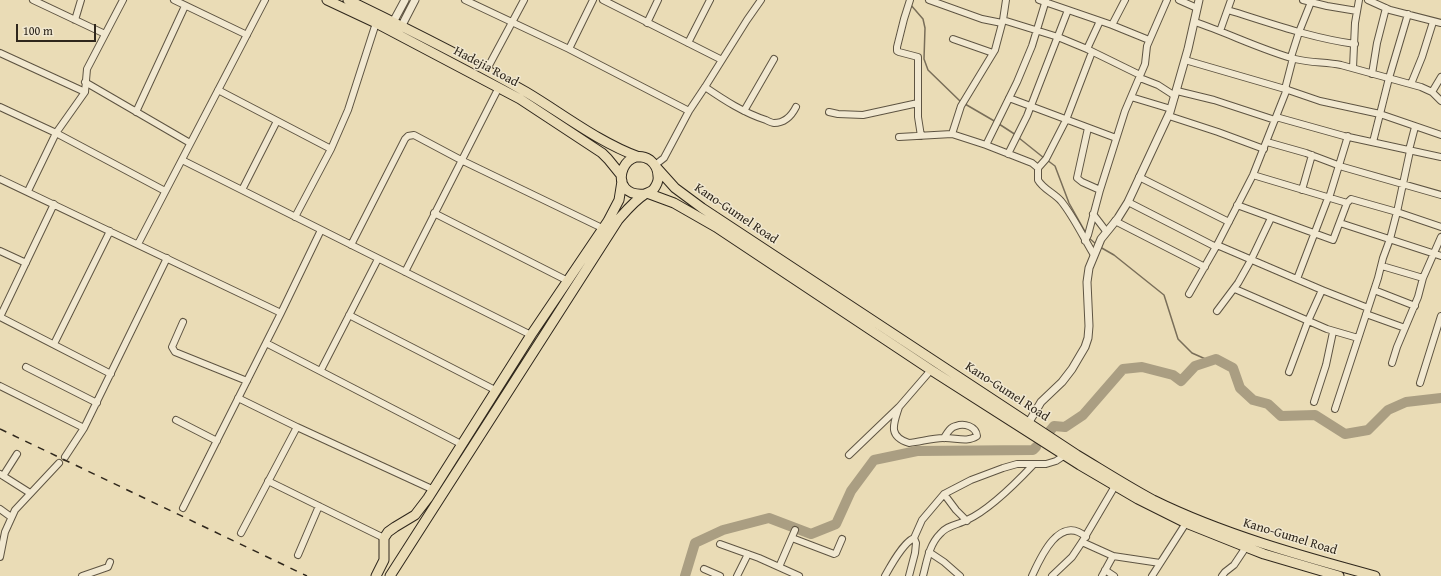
<!DOCTYPE html>
<html>
<head>
<meta charset="utf-8">
<style>
  body { margin:0 }
  #map { position:relative; width:1441px; height:576px; overflow:hidden; background:#eadcb6; font-family:"Gentium Book Plus",serif }
  canvas { display:block }
  .scale { position:absolute; left:16px; top:24px; width:80px; height:18px; box-sizing:border-box; border:2px solid #2f271c; border-top:0; padding-left:5px; font-size:12px; line-height:14px; white-space:nowrap; color:#2f271c; -webkit-text-stroke:3px #f1e8d0; paint-order:stroke }
</style>
</head>
<body>
<div id="map">
<canvas width="1441" height="576"></canvas>
<div class="scale">100 m</div>
</div>
<script>
const c = document.querySelector('canvas').getContext('2d');
c.lineJoin = 'round';
function stroke(path, color, width, dash) {
  c.strokeStyle = color;
  c.lineWidth = width;
  c.lineCap = dash ? 'butt' : 'round';
  c.setLineDash(dash || []);
  c.stroke(path);
}
function drawText(font, color, halo, rows, align = 'center') {
  c.font = font + ' "Gentium Book Plus",serif';
  c.lineWidth = 3;
  c.setLineDash([]);
  c.textBaseline = 'middle';
  c.strokeStyle = halo;
  c.fillStyle = color;
  for (const [text, x, y, turn = 0] of rows) {
    c.save();
    c.translate(x, y);
    c.rotate((+turn || 0) * Math.PI / 180);
    c.textAlign = isNaN(turn) ? turn : align;
    if (halo) c.strokeText(text, 0, 0);
    c.fillText(text, 0, 0);
    c.restore();
  }
}
const stream = new Path2D(`
  M910 4 923 19 925 28 924 59 928 70 961 102
  M965 104 996 122
  M999 124 1016 135
  M1019 138 1044 158
  M1047 160 1055 166 1069 203 1087 235
  M1089 238 1097 245
  M1100 247 1114 255 1164 295 1178 339 1192 353 1210 361`);
const river = new Path2D(`
  M1049 432 1054 426 1065 427 1083 415 1123 369 1142 367 1173 375 1181 381 1195 366 1216 359 1233 368 1240 388 1253 400 1268 404 1281 416 1315 415 1345 434 1368 430 1388 410 1406 402 1441 398
  M685 576 695 543 723 530 769 518 811 534 836 524 851 491 874 460 917 451 1033 450 1036 447`);
const minor = new Path2D(`
  M33 0 105 34
  M174 0 247 35
  M465 0 569 49 689 111
  M603 0 722 60
  M910 0 904 19 897 47V51L899 52 918 57V117L921 136
  M929 0 982 19 1002 23
  M1039 0 1112 25 1149 40
  M1179 0 1197 8
  M1303 0 1327 6 1357 11
  M1368 0 1390 10 1441 23
  M1228 10C1270 23 1311 38 1355 44
  M75 20 81 0
  M1003 20 1058 37 1087 49 1140 75
  M1195 22C1228 33 1262 50 1295 59 1311 63 1325 62 1341 65L1421 87 1432 92 1441 101
  M647 23 658 0
  M1112 25 1125 0
  M1220 31 1231 0
  M953 39 993 53
  M688 43 710 0
  M569 49 593 0
  M1087 49 1100 21
  M1092 52 1066 120 1046 159 1038 168V180C1043 189 1054 193 1061 201 1074 217 1083 237 1094 255
  M0 53 85 92
  M1291 57 1299 32 1311 2
  M1185 60 1285 89 1320 101 1380 114 1441 135
  M1353 68 1355 23 1359 0
  M486 71 524 0
  M1372 74 1377 43 1386 8
  M1140 78 1158 85 1175 96
  M85 82 190 143
  M1411 84 1422 57 1433 22
  M705 87C724 100 744 113 766 120 768 121 772 123 774 123 785 123 792 115 796 107
  M1285 89 1293 58
  M218 90 331 149
  M1177 91 1214 100 1275 120
  M1432 92 1441 77
  M1131 97 1171 109
  M1009 98 1116 138
  M0 107 56 133 165 191
  M744 111 774 59
  M136 112 185 6
  M829 112 838 114 863 115 918 103
  M1169 116 1218 132 1264 149
  M1276 117 1344 136 1441 157
  M1088 128 1077 178 1082 182 1100 190
  M952 134 961 106 995 50 1003 20 1006 0
  M899 137 952 134 986 145 1032 163 1038 168
  M1267 142 1306 153 1343 167 1441 195
  M1373 142 1389 78 1408 14
  M986 145 1017 82 1032 46 1046 0
  M1409 150 1415 127
  M1008 154 1027 116 1068 10
  M182 160 531 335
  M655 165 664 158 689 111 705 87 747 20 761 0
  M1253 175 1347 203
  M1139 177 1229 222
  M0 179 281 313
  M242 190 277 121
  M1302 190 1312 155
  M28 191 56 133 85 92 87 69 123 0
  M1329 198 1348 136
  M1128 202 1216 247
  M1237 205 1333 240 1347 203 1351 199 1397 212 1441 227
  M434 213 568 281
  M1093 214 1106 231
  M295 217 331 149 348 110 376 23
  M1115 221 1205 267
  M1340 223 1441 256
  M1085 241 1088 235 1100 190 1125 111 1145 64 1147 46 1167 0
  M138 244 265 0
  M351 245 405 139 408 136 414 135 461 160 602 228
  M1217 245 1322 290 1368 308
  M0 251 26 263
  M1382 266 1423 278
  M405 272 498 89
  M1297 279 1328 198
  M1235 289 1327 329 1358 338
  M1374 290 1415 306
  M1189 294 1217 245 1253 175 1287 89
  M1217 311 1238 283 1251 260 1271 218
  M1366 314 1405 328
  M349 315 495 390
  M0 317 54 204
  M0 317 111 374
  M183 322 172 347 175 352 247 381
  M266 343 461 444
  M54 344 110 231
  M1392 363 1397 347 1418 297 1423 278 1441 237
  M26 367 97 403
  M321 370 378 259
  M1289 372 1308 321 1322 290
  M1420 383 1441 316
  M0 386 84 428
  M238 398 297 427 434 490
  M1314 402 1326 365 1333 332
  M899 407C894 423 887 436 909 443 920 442 932 438 943 438 954 437 967 443 977 436 976 426 964 423 956 426 950 427 947 433 944 438
  M1335 409 1378 278 1383 258 1390 239 1397 212 1410 151
  M176 420 217 441
  M849 455 899 407 931 370
  M65 457 84 428 167 258
  M0 474 30 493
  M3 476 17 454
  M268 481 384 538
  M944 494 956 510 967 521
  M183 508 281 313 321 230
  M0 509 11 517
  M241 533 297 427
  M792 538 834 554 836 553 842 539
  M1082 542 1113 556 1160 563
  M720 544 759 558 799 576
  M929 552 944 562 960 576
  M298 555 319 506
  M0 557 5 532 15 510 59 463
  M779 567 795 530
  M704 569 720 576
  M1105 570 1114 576
  M82 576 108 567 110 562
  M737 576 748 554
  M885 576C891 565 903 543 914 538
  M909 576 915 553 916 543 914 538 922 520 944 494 971 480 1003 468 1017 464H1046L1056 461 1065 455
  M923 576C927 561 929 545 940 534 947 525 958 525 967 520 989 510 1016 483 1033 465
  M1032 576C1041 556 1060 514 1086 537
  M1052 576 1072 557 1082 542 1115 486
  M1102 576 1113 556
  M1152 576 1186 523
  M1222 576 1225 572 1234 565 1246 547`);
const tertiary = new Path2D(`
  M391 26 405 0
  M399 31 415 0
  M1029 422 1041 402 1062 382 1072 369 1085 347 1088 338 1089 326 1087 282 1089 268 1101 239 1118 218 1128 202 1170 112 1188 49 1199 0`);
const primary = new Path2D(`
  M327 0 376 23 520 99 602 153 608 159 621 175
  M348 0C408 29 468 59 526 92 563 114 598 142 639 157
  M657 168 675 188 702 208 1077 455C1102 470 1127 486 1153 500 1222 534 1301 556 1375 576
  M647 193 674 203 716 227 931 370 1080 465 1138 499 1186 523 1246 547 1264 554 1339 576
  M376 576 384 560V538L388 532 395 527 415 515 428 498 531 335 608 221 619 200 622 181
  M390 576 618 220C626 211 634 201 645 194 647 193 650 192 653 190 656 186 659 181 658 176 658 170 655 164 650 160 622 143 605 198 645 194`);
const rail = new Path2D(`
  M0 429 307 576`);
const streetNames = [
  ["Hadejia Road",486,67,28],
  ["Kano-Gumel Road",736,214,34],
  ["Kano-Gumel Road",1007,392,33],
  ["Kano-Gumel Road",1290,537,17]
];
stroke(stream, '#796e59', 1.5);
stroke(river, '#aa9e82', 10);
stroke(minor, '#5e5442', 8);
stroke(tertiary, '#5e5442', 9);
stroke(primary, '#2f271c', 11);
stroke(minor, '#f1e8d0', 6);
stroke(tertiary, '#f1e8d0', 7);
stroke(primary, '#eadcb6', 9);
stroke(rail, '#2f271c', 1.5, [7, 7]);
drawText('13px', '#2f271c', '#f1e8d0', streetNames);
</script>
</body>
</html>
